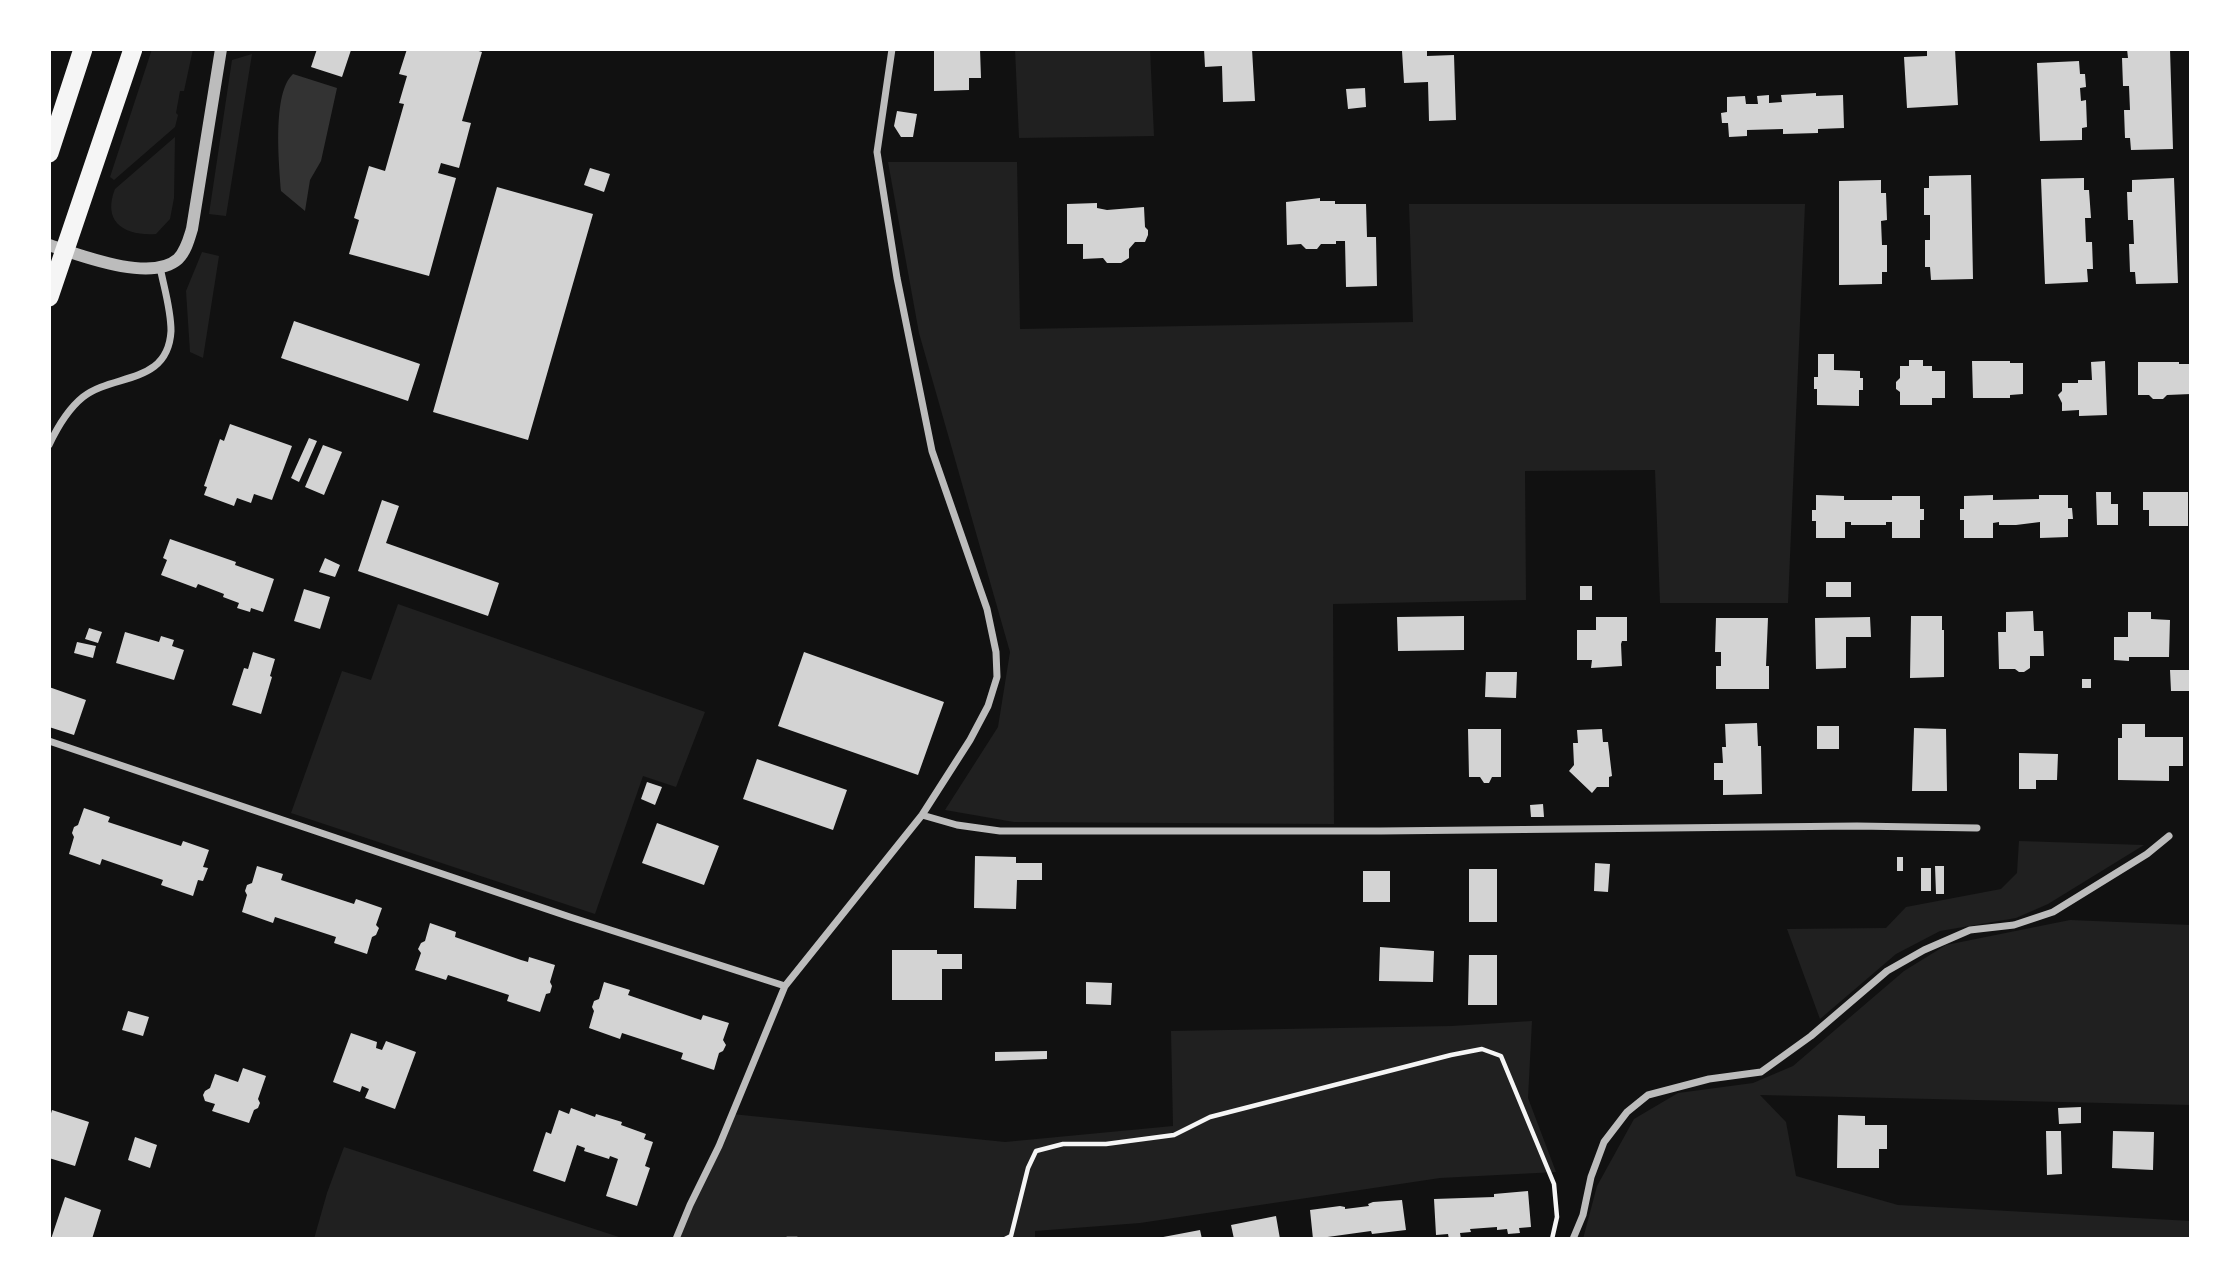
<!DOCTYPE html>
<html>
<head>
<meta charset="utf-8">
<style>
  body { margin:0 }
  #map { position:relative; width:2240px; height:1288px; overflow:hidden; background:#111; font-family:"Archivo Narrow",sans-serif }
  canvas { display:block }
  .frame { position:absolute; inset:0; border:51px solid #fff; pointer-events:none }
</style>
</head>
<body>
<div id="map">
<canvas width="2240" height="1288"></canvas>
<div class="frame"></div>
</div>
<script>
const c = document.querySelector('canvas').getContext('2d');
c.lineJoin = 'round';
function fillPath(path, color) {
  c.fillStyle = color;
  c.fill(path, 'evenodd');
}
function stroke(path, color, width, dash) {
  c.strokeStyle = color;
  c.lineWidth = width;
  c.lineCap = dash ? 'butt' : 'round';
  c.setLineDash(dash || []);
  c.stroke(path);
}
const green = new Path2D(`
  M152 49H193L184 91H180L176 113 178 115 175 127 114 180 110 177Z
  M1015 49H1150L1154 136 1019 138Z
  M252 54 226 216 209 214 232 60Z
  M175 137 174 198 170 219 156 234C124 236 102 222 115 189Z
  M888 162H1017L1020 329 1413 322 1409 204H1805L1788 603H1660L1655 470 1525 471 1526 600 1333 604 1334 824 1014 822 945 810 998 727 1010 652 919 333Z
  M202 252 219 256 203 358 190 352 186 291Z
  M398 604 705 712 676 787 643 776 595 914 291 813 342 671 371 680Z
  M2019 841 2144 845 2048 904 2016 918 1940 931 1896 954 1820 1019 1787 929 1886 928 1906 907 2001 889 2017 873Z
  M2070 920 2191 925V1105L1760 1095 1786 1122 1796 1176 1898 1205 2191 1221V1239H1583L1597 1186 1634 1119 1678 1093 1753 1083 1793 1066 1904 971 1946 945Z
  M1532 1021 1528 1098 1556 1172 1440 1178 1140 1223 1035 1231V1239H676L732 1114 1005 1142 1173 1126 1171 1031 1452 1026Z
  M344 1147 625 1239H314L327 1193Z`);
const water = new Path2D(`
  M293 74 337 88 321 161 310 180 305 211 281 191C279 163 272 93 293 74Z`);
const building = new Path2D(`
  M317 49 351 50 342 77 311 67Z
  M407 49H472L482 52 462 121 471 123 459 168 441 163 438 173 456 178 429 276 349 254 359 220 354 218 369 166 385 171 404 104 399 103 407 76 399 74Z
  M934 49H980L981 78H969V90L934 91Z
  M1204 49H1252L1255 101 1223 102 1222 66 1205 67Z
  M1927 49H1955L1958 105 1907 108 1904 57 1927 56Z
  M2127 49H2170L2173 149 2131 150 2130 138H2125L2124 110H2130L2129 86H2123L2122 58H2128Z
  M1427 50V56L1454 55 1456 120 1429 121 1428 82 1404 83 1402 51Z
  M2079 61 2080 74H2085L2086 87 2080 88 2081 101 2086 100 2087 127 2082 128V140L2040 141 2037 63Z
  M1365 88 1366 107 1348 109 1346 89Z
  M1816 93V96L1843 95 1844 128 1818 129V133L1783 134V129L1747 130V136L1729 137 1728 123H1722L1721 113 1727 112V97L1745 96 1746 104H1758L1757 96 1769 95V103L1782 102 1781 95Z
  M897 111 917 114 913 137H901L894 126Z
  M590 168 610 174 604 192 584 185Z
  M1971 175 1973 279 1931 280 1930 267H1925V240H1930V215H1924V188H1929V176Z
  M2084 178V190H2089L2091 218H2085L2086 242H2092L2093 269H2087L2088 282 2045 284 2041 179Z
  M2174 178 2178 283 2136 284 2135 272H2130L2129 244H2134L2133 220H2128L2127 192H2132V180Z
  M1881 180V193H1886L1887 220 1881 221 1882 245H1887V272H1882V284L1839 285V181Z
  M497 187 593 214 528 440 433 412Z
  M1320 198V201H1335V204H1366L1367 237H1376L1377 286 1346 287 1345 241H1336V244H1321L1317 249H1306L1301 244 1287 245 1286 202Z
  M1097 203V208L1107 210 1144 207 1145 227 1148 230V235L1145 242H1135L1129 249V258L1121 263H1107L1103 258 1083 259V244H1067V204Z
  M294 321 420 364 408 401 281 358Z
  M1818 354H1834V370L1860 371V378H1863V390H1859V406L1817 405V389H1814V377H1818Z
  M1909 360H1923V366H1932V371H1945V398H1932V405H1900V392L1896 389V382L1900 378V366H1909Z
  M1972 361H2010V363H2023V394L2010 395V398H1973Z
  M2105 361 2107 415 2079 416V410L2062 411V403L2058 395 2062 391V383H2078V380H2092L2091 362Z
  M2138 362H2179V364H2191V394L2167 395 2163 399H2153L2149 395H2138Z
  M230 424 292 446 272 500 254 494 251 503 237 498 234 506 204 495 207 487 204 486 220 439 224 441Z
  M309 438 317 441 299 482 291 478Z
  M323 445 342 452 324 495 305 487Z
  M2096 492H2111V504H2118V525H2097Z
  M2143 492H2188V526H2149V510H2143Z
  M1816 495 1844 496V500H1892V496H1920V509H1924V520H1920V538H1892V522H1886V525H1851V522H1845V538H1816V521H1812V510H1816Z
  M1993 495V500L2039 499V495H2068V508H2072L2073 519H2068V537L2040 538V522L2016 525H1999V522L1993 523V538H1964V520H1960V509H1964V496Z
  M382 500 399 506 386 543 499 583 488 616 358 571Z
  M170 539 236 562 235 565 274 579 263 612 251 608 250 612 237 608 239 603 223 597 224 594 198 584 196 588 161 575 167 560 163 558Z
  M325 558 340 565 335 577 319 572Z
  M1826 582H1851V597H1826Z
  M1580 586H1592V600H1580Z
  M304 589 330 597 320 629 294 621Z
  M2033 611 2034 631H2043L2044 656H2030V668L2024 672H2019L2015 669H1999L1998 632H2006V612Z
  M2128 612H2151V619L2170 620 2169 657H2129V661L2114 660V637H2128Z
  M1464 616V650L1398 651 1397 617Z
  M1911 616H1942V630H1944V677L1910 678Z
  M1596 617H1627V641H1622L1621 644 1622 666 1591 668 1592 660H1577V630H1596Z
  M1870 617 1871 637H1846V668L1816 669 1815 618Z
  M1716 618H1768L1766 666H1769V689H1716V666H1721V652H1715Z
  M89 628 102 632 98 643 85 639Z
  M125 632 159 642 161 636 174 640 172 646 184 650 174 680 116 663Z
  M77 642 96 646 93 658 74 653Z
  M253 652 275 659 270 676 272 677 261 714 232 705 244 668 248 669Z
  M804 652 944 702 918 775 778 726Z
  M2170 670H2191V691H2171Z
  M1486 672H1517L1516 698 1485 697Z
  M2082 679H2091V688H2082Z
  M49 687 86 700 74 735 49 727Z
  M1757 723 1758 746H1761L1762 794 1723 795V780H1714V763H1723L1722 747H1726L1725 724Z
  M2122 724H2145V737H2183V766H2169V781L2118 780V738H2122Z
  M1817 726H1839V749H1817Z
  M1914 728 1946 729 1947 791H1912Z
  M1468 729H1501V777H1492L1489 783H1484L1480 777H1469Z
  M1602 729 1603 742H1608L1612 776 1609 777V787H1597L1592 793 1569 771 1574 765 1573 743H1578L1577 730Z
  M2019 753 2058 754 2057 780H2036V789H2019Z
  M757 759 847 790 833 830 743 799Z
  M647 782 662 787 655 805 641 799Z
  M1543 804 1544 817H1531L1530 805Z
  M84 808 110 817 108 822 181 846 183 841 209 850 203 867 208 868 203 881 198 880 193 896 161 885 163 880 102 859 100 865 69 854 74 837 72 833 74 827 78 825Z
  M657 823 719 846 704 885 642 863Z
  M975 856 1016 857V863H1042V880H1017L1016 909 974 908Z
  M1897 857H1903V871H1897Z
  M1595 863 1610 864 1608 892 1594 891Z
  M257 866 283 874 281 880 354 904 356 899 382 908 376 925 379 928 376 935 372 937 367 954 334 943 336 937 275 917 273 923 242 912 247 895 245 891 247 885 252 883Z
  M1935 866H1944V894H1936Z
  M1921 868H1931V891H1921Z
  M1469 869H1497V922H1469Z
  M1363 871H1390V902H1363Z
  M430 923 456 932 455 937 521 960 528 962 529 957 555 965 550 982 552 986 550 993 546 994 540 1012 507 1001 509 995 448 975 446 980 415 970 421 953 418 949 421 943 425 941Z
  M1380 947 1434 951 1433 982 1379 981Z
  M892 950H937V954H962V969H942V1000H892Z
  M1469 955H1497V1005H1468Z
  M604 982 630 990 628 995 695 1018 701 1020 703 1015 729 1023 723 1040 726 1045 723 1051 719 1053 714 1070 681 1059 683 1053 622 1033 620 1039 589 1028 594 1011 592 1007 594 1001 599 999Z
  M1086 982 1112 983 1111 1005 1086 1004Z
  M128 1011 149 1017 143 1036 122 1030Z
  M351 1033 377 1042 376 1048 382 1050 386 1041 416 1052 395 1109 365 1098 369 1089 362 1086 360 1092 333 1082Z
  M1047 1051V1059L995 1061V1052Z
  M243 1068 266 1076 258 1099 260 1103 258 1108 254 1110 249 1123 212 1111 215 1104 205 1101 203 1095 205 1091 210 1088 215 1074 238 1082Z
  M2081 1107V1123L2059 1124 2058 1108Z
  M571 1108 595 1117 596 1114 622 1122 621 1125 646 1134 644 1139 653 1142 645 1166 650 1168 637 1206 606 1196 618 1159 610 1156 609 1159 584 1151 585 1148 577 1145 565 1182 533 1171 546 1132 551 1134 559 1110 569 1114Z
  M52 1110 89 1122 75 1166 49 1158V1120Z
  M1838 1115 1865 1116V1125H1887V1149H1879V1168H1837Z
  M2046 1131H2061L2062 1174 2047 1175Z
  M2113 1131 2154 1132 2153 1170 2112 1168Z
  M135 1137 157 1145 150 1168 128 1160Z
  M1528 1191 1531 1227 1519 1228 1520 1233 1508 1234 1507 1229 1497 1230V1227L1470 1229 1471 1232 1460 1233 1461 1239H1449L1448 1234 1436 1235 1434 1199 1494 1197V1194Z
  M65 1197 101 1210 92 1239H51Z
  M1402 1200 1406 1230 1372 1234 1371 1231 1313 1239 1310 1210 1340 1206 1345 1207V1209L1369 1206 1368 1204 1373 1202Z
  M1276 1216 1280 1239H1234L1231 1225Z
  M1200 1230 1202 1239H1158V1238Z`);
const path = new Path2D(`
  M787 1239H797
  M1005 1239 1011 1236 1028 1168 1036 1151 1063 1144H1106L1174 1135 1210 1117 1451 1055 1482 1049 1501 1056 1554 1184 1557 1217 1552 1239`);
const minor = new Path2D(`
  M49 445C57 428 68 409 83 397 114 373 168 385 171 331 171 309 164 288 160 267
  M49 741 570 917 785 986
  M922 815 957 825 1000 831H1381L1857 826 1977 828
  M676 1239 690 1205 719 1146 785 986 922 815 970 740 988 706 997 677 996 652 987 609 932 451 897 278 877 152 892 49
  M1573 1239 1583 1215 1591 1177 1604 1142 1627 1112 1648 1095 1709 1079 1761 1072 1811 1036 1887 971 1924 950 1970 930 2014 925 2053 912 2147 854 2169 836`);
const tertiary = new Path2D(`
  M49 245C79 255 151 283 178 259 186 251 189 239 192 229L221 49`);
const trunk = new Path2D(`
  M49 153 83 49
  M49 297 133 49`);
fillPath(green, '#202020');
fillPath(water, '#333');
fillPath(building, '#d3d3d3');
stroke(path, '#f5f5f5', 4.5);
stroke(minor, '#bcbcbc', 7);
stroke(tertiary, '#bcbcbc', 12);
stroke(trunk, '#f5f5f5', 19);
</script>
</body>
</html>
